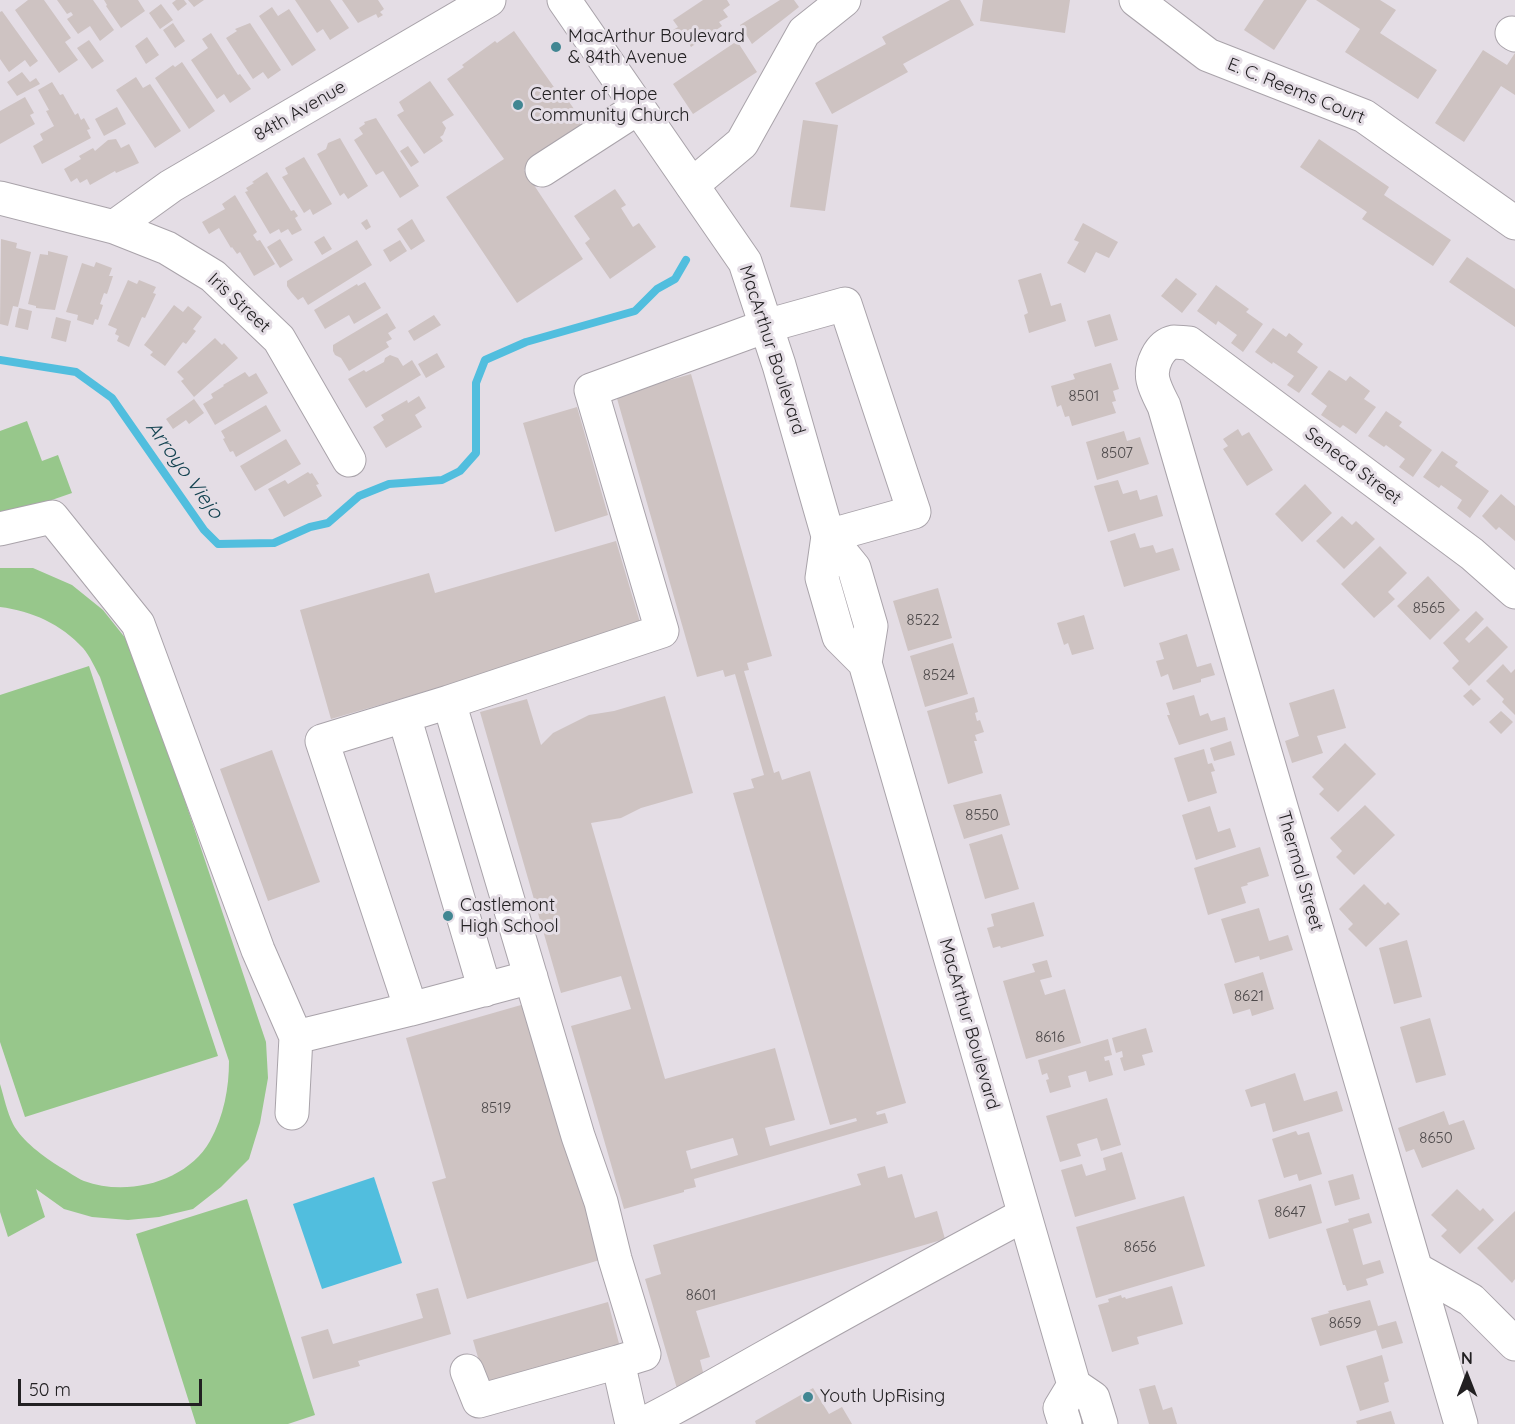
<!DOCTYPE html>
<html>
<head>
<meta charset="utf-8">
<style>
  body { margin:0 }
  #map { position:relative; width:1515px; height:1424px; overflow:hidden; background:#e4dde5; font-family:Quicksand,sans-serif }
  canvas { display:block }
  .north { position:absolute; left:1437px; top:1346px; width:60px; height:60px; -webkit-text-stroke:4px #e4dde5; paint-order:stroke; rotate:0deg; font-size:16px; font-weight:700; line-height:24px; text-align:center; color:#222022 }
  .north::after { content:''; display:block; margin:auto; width:21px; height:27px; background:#222022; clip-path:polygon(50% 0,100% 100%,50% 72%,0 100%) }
  .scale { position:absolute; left:18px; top:1379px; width:184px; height:27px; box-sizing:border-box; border:3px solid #222022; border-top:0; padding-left:8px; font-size:18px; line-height:21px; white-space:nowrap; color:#222022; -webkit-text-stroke:4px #e4dde5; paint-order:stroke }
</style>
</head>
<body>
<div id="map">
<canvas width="1515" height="1424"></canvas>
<div class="north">N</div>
<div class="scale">50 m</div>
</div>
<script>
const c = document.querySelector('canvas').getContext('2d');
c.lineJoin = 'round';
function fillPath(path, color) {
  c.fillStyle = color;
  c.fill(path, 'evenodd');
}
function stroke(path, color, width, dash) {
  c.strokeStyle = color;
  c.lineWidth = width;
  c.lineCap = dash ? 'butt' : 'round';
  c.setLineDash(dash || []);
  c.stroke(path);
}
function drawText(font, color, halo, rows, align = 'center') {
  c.font = font + ' Quicksand,sans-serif';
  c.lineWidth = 6;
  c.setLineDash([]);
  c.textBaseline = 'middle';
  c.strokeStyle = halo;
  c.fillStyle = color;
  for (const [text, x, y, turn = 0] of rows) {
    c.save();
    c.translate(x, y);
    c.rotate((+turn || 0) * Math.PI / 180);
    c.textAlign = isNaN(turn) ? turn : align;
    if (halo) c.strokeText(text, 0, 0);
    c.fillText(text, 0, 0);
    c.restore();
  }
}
const green = new Path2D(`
  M27 421 42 461 58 455 72 493 0 518V431Z
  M0 568H33L72 585 103 610 134 649 266 1042 268 1078 260 1123 249 1159 221 1187 193 1209 159 1217 128 1220 92 1217 64 1209 36 1189 45 1217 8 1237 0 1212V1084C4 1097 7 1112 13 1124 22 1141 44 1157 60 1167 68 1171 76 1178 84 1181 127 1197 187 1182 210 1141 224 1116 229 1088 229 1061L100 677C95 668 90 656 83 648 61 624 32 611 0 607Z
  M89 666 218 1056 25 1117 0 1042V695Z
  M247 1199 315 1415 288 1424H196L136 1234Z`);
const water = new Path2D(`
  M374 1177 402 1263 322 1289 293 1204Z`);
const stream = new Path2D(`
  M0 360 76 372 112 398 204 530 218 544 274 543 310 527 328 523 359 496 389 484 442 480 460 471 476 453V383L485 360 526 342 635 311 657 289 675 279 686 260`);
const building = new Path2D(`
  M28 0H44L71 38 65 42 78 60 59 73 15 10Z
  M57 0H93L114 30 100 41 90 26 78 34 67 19 73 15 71 12 67 14Z
  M104 0H138L145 11 121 28 106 6 107 5Z
  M176 0H184L187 4 178 11 172 3Z
  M188 0H204L194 7Z
  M295 0H330L349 28 330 40 323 29 317 33Z
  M342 0H378L384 9 380 12 383 15 378 18 376 14 358 23Z
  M703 0H727L730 5 723 10 728 17 719 22 722 26 691 47 687 40 682 43 673 30 678 27 673 20Z
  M780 0H794L799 7 752 44 740 25Z
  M950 0H960L974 25 903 64 908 72 832 114 815 83 886 44 882 37Z
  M983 0H1070L1065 33 980 21Z
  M1264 0H1307L1274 50 1244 30Z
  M1316 0H1380L1396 10 1380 33 1437 70 1418 99 1345 52 1360 29Z
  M161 4 173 20 160 29 149 13Z
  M272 7 278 16 289 9 316 50 292 66 259 16Z
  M2 11 38 61 30 67 25 60 9 72 0 59V12Z
  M173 23 185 41 175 48 163 30Z
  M250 23 281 70 268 79 263 72 253 79 226 38 237 31 235 29Z
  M514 31 561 97 564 95 577 113 574 115 583 128 524 170 583 259 517 303 446 197 504 159 447 79 464 67 462 65 495 41 497 43Z
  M211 33 238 75 240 74 251 89 230 103 224 94 217 99 191 60 208 48 202 39Z
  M147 37 159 55 146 64 135 46Z
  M89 40 104 61 92 69 77 48Z
  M737 41 757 72 693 114 673 84Z
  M1483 50 1507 65 1515 53V95L1501 86 1464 142 1435 123Z
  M182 62 215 111 189 129 155 78 173 65 175 67Z
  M22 72 30 82 36 78 40 84 17 96 7 82Z
  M136 77 143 88 150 84 181 131 155 148 116 90Z
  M430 81 454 115 442 122 446 128 443 135 440 137 443 141 424 154 397 115 404 111 399 102Z
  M52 82 60 95 63 94 75 115 78 113 81 120 84 118 90 129 87 130 91 138 42 164 33 146 43 140 40 134 54 126 46 111 49 110 38 90Z
  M25 97 34 113 30 115 35 124 0 144V111Z
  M117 107 126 124 104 136 95 119Z
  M376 118 419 186 400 198 383 171 376 175 354 140 363 134 359 128 365 124 364 122Z
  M803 120 838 125 825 211 790 207Z
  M340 138 368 186 348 199 344 193 340 196 317 154 326 149 328 143Z
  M116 139 121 148 129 144 139 163 116 173 115 171 90 185 87 179 80 183 77 178 71 182 64 169 81 159 79 156 93 148 95 151 108 140Z
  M1319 139 1389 187 1384 195 1451 240 1433 266 1362 219 1367 212 1300 167Z
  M408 146 419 162 411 167 400 151Z
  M304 157 332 204 313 215 310 209 304 213 282 177 288 174 285 168Z
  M267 172 291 211 294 210 298 216 295 218 302 230 292 235 288 229 281 233 279 229 270 234 245 192 248 191 246 188 254 183 252 182Z
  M615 189 626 205 621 208 633 227 639 223 656 247 610 279 585 243 590 239 574 216Z
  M235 195 257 232 253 235 257 241 260 240 275 264 254 276 240 252 237 254 232 247 231 248 219 228 209 234 202 222 225 209 222 204Z
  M367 219 371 227 366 230 361 223Z
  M412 219 425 241 411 250 397 229Z
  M1083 223 1118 242 1109 258 1096 252 1085 273 1067 263 1079 242 1074 240Z
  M324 236 332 249 322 255 314 242Z
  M1 239 17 243 16 248 31 252 18 307 13 306 8 326 0 324Z
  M280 239 293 260 280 268 267 247Z
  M357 240 372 265 308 305 303 297 298 300 291 292 287 286V281Z
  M400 240 407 251 390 262 383 250Z
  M48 251 68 256 55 310 36 308V306L28 304 40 254 48 255Z
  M1467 257 1515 289V327L1449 282Z
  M96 262 112 268 109 276H113L107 294 104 293 100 304 103 305 98 320 95 319 93 325 77 320 78 315 66 312 82 263 94 267Z
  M1041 273 1051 306 1061 303 1066 321 1029 333 1024 315 1028 313 1018 280Z
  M1176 278 1197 294 1182 313 1161 296Z
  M128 280 137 284 139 280 156 287 153 293 156 294 145 318 142 317 129 347 117 341 119 336 115 334 117 329 108 325Z
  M365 282 381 308 354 324 349 315 325 329 314 310 357 284 358 286Z
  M1216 285 1249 309 1246 312 1263 324 1243 352 1231 343 1237 335 1218 321 1216 325 1197 311Z
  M174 305 183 312 188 306 202 317 193 329 196 331 186 344 183 342 165 366 150 355 153 352 144 345Z
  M19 308 32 311 28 330 15 327Z
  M387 313 396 328 388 333 392 339 386 342 389 347 349 371 341 358 335 355 333 351V345Z
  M1110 314 1118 340 1095 347 1087 321Z
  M434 315 441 325 414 341 408 331Z
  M56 317 71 321 66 342 51 338Z
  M1273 328 1286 337 1289 333 1303 344 1297 352 1318 367 1299 393 1287 385 1294 376 1273 362 1272 364 1255 352Z
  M215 338 222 345 224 343 238 358 194 397 181 381 184 379 177 372Z
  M437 353 445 367 426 378 418 364Z
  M390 355 398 358 403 366 412 360 421 375 366 408 348 379 364 370 366 372 384 362 385 358Z
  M1111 363 1119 389 1113 391 1116 401 1112 402 1116 413 1072 426 1069 416 1065 417 1061 405 1057 407 1051 386 1075 379 1073 374Z
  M1329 370 1346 381 1350 376 1370 391 1364 399 1376 407 1356 434 1343 425 1340 428 1321 415 1327 406 1311 394Z
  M245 372 249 377 256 373 268 393 215 425 203 404 213 398 211 394 224 386 223 385Z
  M691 374 772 656 747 663 749 670 744 671 774 773 779 771 782 780 810 771 906 1103 876 1112 877 1115 885 1113 888 1123 694 1179 696 1187 684 1190V1192L624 1209 571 1026 631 1009 621 976 561 993 480 712 527 699 541 745 553 733 589 715 614 711 665 696 693 793 641 808 621 818 591 823 665 1079 775 1048 795 1120 765 1128 770 1146 857 1121 856 1118 830 1125 733 793 754 788 751 779 764 775 735 674 725 677 723 670 697 677 616 395ZM733 1138 738 1155 691 1169 686 1151Z
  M419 396 426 408 415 415 422 427 386 448 373 427 384 420 381 415 407 400 408 403Z
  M194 399 204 413 189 424 186 420 173 429 166 419Z
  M266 405 281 431 236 457 233 451 230 452 223 439 225 438 221 431Z
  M577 407 608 515 555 532 523 423Z
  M1386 411 1402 422 1399 426 1432 450 1413 477 1399 467 1405 459 1386 445 1384 447 1368 436Z
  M1238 429 1242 436 1249 432 1273 470 1247 486 1223 449 1228 446 1223 439Z
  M1124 431 1127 441 1140 437 1149 464 1097 480 1086 442Z
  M286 439 301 464 255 491 240 466Z
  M1442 451 1458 462 1455 466 1489 491 1470 518 1457 508 1462 500 1441 485 1439 488 1423 477Z
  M308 472 310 474 312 473 319 484 316 485 322 496 284 517 268 489 285 480 288 484Z
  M1118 480 1123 494 1137 490 1140 500 1157 495 1163 516 1108 532 1094 486Z
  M1305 484 1332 513 1302 542 1275 514Z
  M1501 494 1515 506V541L1499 527 1496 530 1482 516Z
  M1342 516 1352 525 1356 521 1375 539 1344 569 1316 541Z
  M1135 533 1140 548 1153 545 1156 553 1173 548 1180 570 1124 587 1110 541Z
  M616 541 642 629 331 719 300 610 429 573 435 593Z
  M1380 546 1407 573 1388 592 1395 599 1374 618 1341 584Z
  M1428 576 1460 610 1430 640 1397 606Z
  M938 588 952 638 908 651 893 601Z
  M1476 611 1484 619 1465 639 1469 643 1487 626 1508 647 1469 686 1452 668 1459 661 1443 643Z
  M1084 615 1094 649 1072 655 1068 643 1064 645 1057 623Z
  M1187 634 1197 667 1211 663 1215 675 1201 679V682L1173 690 1168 674 1161 677 1156 661 1164 659 1159 643Z
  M953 643 968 694 925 707 910 656Z
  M1503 664 1511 673 1515 669V715L1502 702 1504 699 1486 681Z
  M1334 689 1346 728 1317 736 1323 753 1292 763 1285 741 1299 736 1289 703Z
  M1471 689 1481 699 1473 706 1463 696Z
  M1194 695 1200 716 1208 713 1211 721 1225 717 1228 730 1179 745 1167 715H1170L1166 703Z
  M974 697 978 712 975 713 977 721 980 720 984 732 975 735 977 741H974L983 773 948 784 927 711Z
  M1501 711 1513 722 1501 734 1489 722Z
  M1231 741 1235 755 1214 761 1210 748Z
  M1345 743 1376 774 1338 812 1319 794 1324 789 1312 777Z
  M1204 749 1208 764 1212 763 1215 771 1211 772 1217 793 1188 802 1174 758Z
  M272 750 320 882 268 901 220 769Z
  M1001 794 1010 825 964 839 953 805Z
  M1365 805 1395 835 1354 875 1336 857 1342 851 1330 838Z
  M1210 806 1218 832 1230 828 1236 847 1196 860 1182 815Z
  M1002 834 1019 889 985 899 969 844Z
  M1260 847 1269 876 1247 883 1248 885 1241 887 1246 903 1208 915 1194 868Z
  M1364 884 1385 905 1388 902 1400 914 1366 947 1348 929 1353 924 1339 909Z
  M1034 902 1044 936 1001 948 1000 946 993 948 987 928 994 926 991 914Z
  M1259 908 1269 941 1288 935 1293 950 1260 960 1259 956 1235 963 1221 919Z
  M1407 940 1422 997 1394 1004 1379 948Z
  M1047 960 1052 977 1040 980 1045 995 1065 989 1081 1043 1026 1059 1003 981 1035 972 1032 964Z
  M1263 972 1274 1009 1252 1016 1250 1009 1233 1014 1224 984Z
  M535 1001 610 1257 467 1299 432 1182 446 1178 406 1038Z
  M1430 1018 1446 1075 1416 1083 1400 1027Z
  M1146 1028 1153 1052 1142 1055 1145 1065 1124 1071 1120 1058 1123 1057 1122 1051 1116 1053 1112 1038Z
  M1108 1039 1112 1055 1104 1057 1105 1061 1109 1060 1113 1075 1089 1082 1086 1071 1068 1076 1071 1087 1050 1093 1046 1080 1049 1079 1047 1073 1042 1075 1038 1060Z
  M1295 1073 1304 1101 1337 1091 1343 1111 1273 1132 1265 1103 1251 1107 1245 1090Z
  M1107 1098 1121 1145 1101 1151 1097 1138 1077 1144 1081 1156 1060 1162 1046 1116Z
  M1444 1111 1449 1125 1464 1120 1475 1149 1422 1168 1414 1149 1406 1152 1398 1128Z
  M1296 1131 1298 1135 1309 1132 1322 1174 1299 1181 1297 1174 1284 1178 1272 1139Z
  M1122 1152 1136 1199 1075 1217 1061 1170 1082 1164 1086 1176 1106 1170 1103 1158Z
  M885 1166 888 1178 902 1174 915 1218 937 1211 945 1239 696 1311 710 1357 700 1360 706 1384 678 1392 645 1279 661 1274 653 1245 861 1185 857 1174Z
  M1353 1174 1360 1199 1335 1206 1328 1181Z
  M1311 1184 1322 1223 1269 1239 1258 1200Z
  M1457 1189 1480 1211 1483 1208 1494 1220 1460 1254 1441 1236 1447 1230 1431 1215Z
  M1184 1196 1205 1266 1096 1298 1076 1227Z
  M1515 1211V1279L1512 1283 1477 1248Z
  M1369 1213 1372 1223 1353 1229 1363 1265 1380 1260 1384 1273 1366 1279 1368 1285 1347 1291 1345 1285H1343L1326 1229 1349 1222 1348 1219Z
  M1172 1286 1183 1324 1137 1337 1139 1344 1112 1352 1098 1305 1109 1302 1108 1299 1121 1295 1122 1298 1125 1297 1126 1299Z
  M438 1288 451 1334 358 1361 360 1366 313 1379 301 1337 328 1329 333 1344 423 1318 416 1294Z
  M1370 1300 1378 1326 1396 1321 1403 1343 1382 1349 1376 1330 1320 1346 1311 1318 1329 1313 1328 1311Z
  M608 1302 621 1351 487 1389 473 1340Z
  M1382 1355 1389 1381 1384 1383 1389 1402 1360 1411 1346 1366Z
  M1155 1385 1163 1410 1172 1407 1177 1424H1149L1139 1389Z
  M813 1388 829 1414 842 1407 852 1424H756L755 1421Z
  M1391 1411 1395 1424H1357L1356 1421Z`);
const minor = new Path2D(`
  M1136 0 1208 55 1364 116 1515 223
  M1512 33 1515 35
  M542 170 638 108
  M692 185 742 143 804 32 844 0
  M0 198 114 227 167 248 213 276 279 339 349 460
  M114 227 171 186 489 0
  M0 529 52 517 138 624 258 950 296 1037
  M404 716 485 990
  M411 1009 531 977
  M292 1113 296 1037 411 1009 322 741 449 702
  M1416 1269 1471 1300 1515 1344
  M467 1371 479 1401 618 1362
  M632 1424 618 1362 644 1354 615 1259 601 1202 578 1136 449 702 662 631 591 390 766 326 845 304 914 512 828 536
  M643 1424C685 1403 726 1379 767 1356 852 1308 938 1261 1024 1215
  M1461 1424 1164 406C1160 398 1155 389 1153 380 1150 366 1159 345 1174 342 1179 342 1184 343 1189 343L1472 554 1515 592`);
const major = new Path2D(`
  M564 0 745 262 779 365 828 536 854 568 871 626 865 663 1074 1385 1093 1398 1101 1424
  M828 536 822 578 839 637 865 663
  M1065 1424 1060 1408 1074 1385`);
const markers = [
  [556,47,6,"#418692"],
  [518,105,6,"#418692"],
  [448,916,6,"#418692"],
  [808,1397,6,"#418692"]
];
const numberNames = [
  ["8501",1084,396],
  ["8507",1117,453],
  ["8565",1429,608],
  ["8522",923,620],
  ["8524",939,675],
  ["8550",982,815],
  ["8621",1249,996],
  ["8616",1050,1037],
  ["8519",496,1108],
  ["8650",1436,1138],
  ["8647",1290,1212],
  ["8656",1140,1247],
  ["8601",701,1295],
  ["8659",1345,1323]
];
const poiNames = [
  ["MacArthur Boulevard",568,37],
  ["& 84th Avenue",568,58],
  ["Center of Hope",530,95],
  ["Community Church",530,116],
  ["Castlemont",460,906],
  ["High School",460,927],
  ["Youth UpRising",820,1397]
];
const streetNames = [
  ["E. C. Reems Court",1296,91,22],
  ["84th Avenue",300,111,-30],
  ["Iris Street",239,303,43],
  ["MacArthur Boulevard",772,350,72],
  ["Seneca Street",1353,466,37],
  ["Thermal Street",1300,871,74],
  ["MacArthur Boulevard",969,1024,74]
];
const waterNames = [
  ["Arroyo Viejo",184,470,54]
];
fillPath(green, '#97c78b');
fillPath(water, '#51bede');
stroke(stream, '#51bede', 8);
fillPath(building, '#cec3c2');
stroke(minor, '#a9a3aa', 35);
stroke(major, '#a9a3aa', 35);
stroke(minor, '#fff', 33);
stroke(major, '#fff', 33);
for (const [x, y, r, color] of markers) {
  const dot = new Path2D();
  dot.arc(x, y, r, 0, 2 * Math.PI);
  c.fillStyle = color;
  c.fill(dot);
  stroke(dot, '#e4dde5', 2);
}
drawText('15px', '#4d494a', null, numberNames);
drawText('18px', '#222022', '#e4dde5', poiNames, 'left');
drawText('18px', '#222022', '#e4dde5', streetNames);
drawText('italic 20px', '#144351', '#e4dde5', waterNames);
</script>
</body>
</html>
